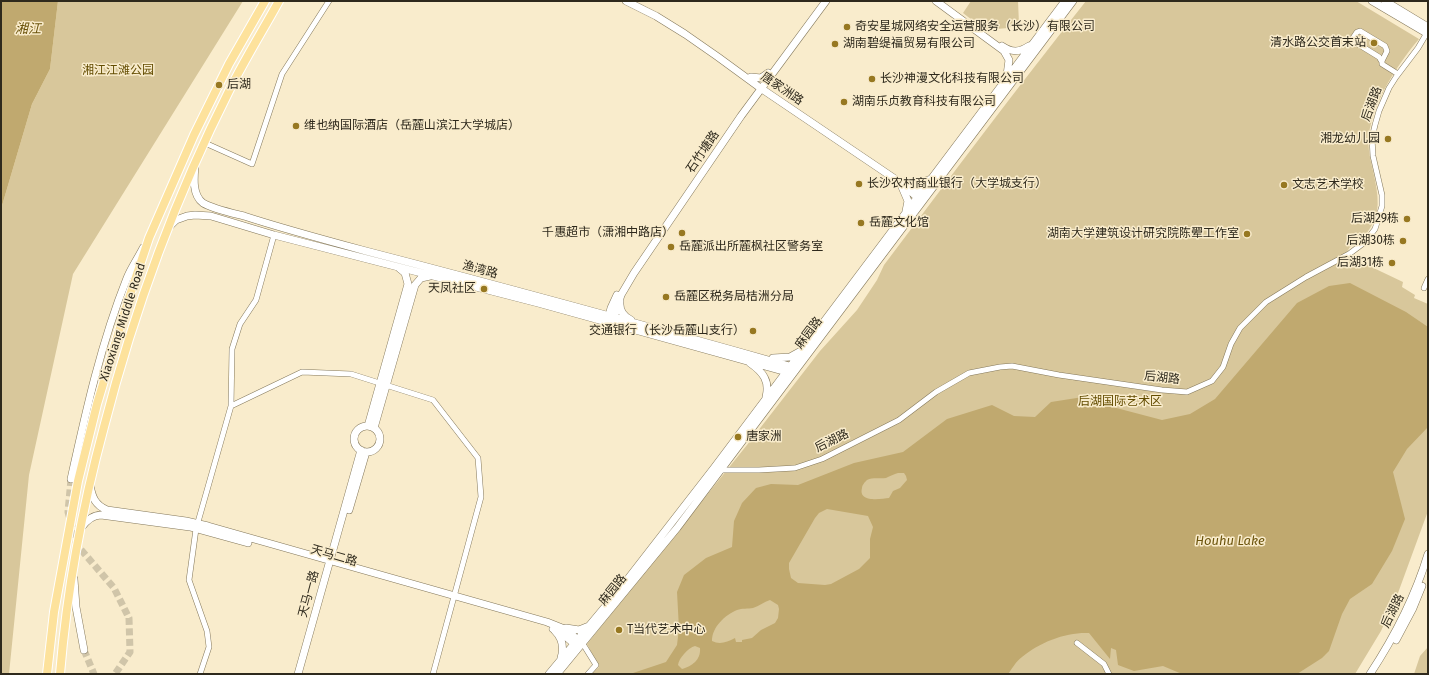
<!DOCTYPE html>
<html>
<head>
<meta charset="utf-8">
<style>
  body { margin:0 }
  #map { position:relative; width:1429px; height:675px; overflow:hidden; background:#f9eccc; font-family:"Fira Sans",sans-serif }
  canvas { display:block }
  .frame { position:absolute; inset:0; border:2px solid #2e291c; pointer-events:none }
</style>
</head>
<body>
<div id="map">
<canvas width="1429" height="675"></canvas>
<div class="frame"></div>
</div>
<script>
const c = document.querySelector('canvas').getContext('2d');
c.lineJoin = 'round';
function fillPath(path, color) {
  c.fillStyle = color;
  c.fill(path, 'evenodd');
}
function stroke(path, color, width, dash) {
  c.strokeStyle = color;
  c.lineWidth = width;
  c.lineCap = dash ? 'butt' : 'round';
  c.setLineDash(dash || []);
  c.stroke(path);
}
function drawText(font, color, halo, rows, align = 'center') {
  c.font = font + ' "Fira Sans","Noto Sans SC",sans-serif';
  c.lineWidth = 3;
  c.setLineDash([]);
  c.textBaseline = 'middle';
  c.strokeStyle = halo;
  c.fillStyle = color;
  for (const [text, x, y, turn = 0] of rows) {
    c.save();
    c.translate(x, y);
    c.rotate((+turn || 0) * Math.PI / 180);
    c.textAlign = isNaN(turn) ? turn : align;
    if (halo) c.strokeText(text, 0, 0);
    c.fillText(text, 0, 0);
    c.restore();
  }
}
const green = new Path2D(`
  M58 1H243L73 274 29 475 9 674H1V209L32 104 50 69Z
  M971 1H1018L1019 24 1008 28 985 30 963 13Z
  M1086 1H1356L1419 39C1396 66 1364 114 1369 151 1372 171 1380 192 1377 212 1375 219 1371 228 1366 234 1361 240 1348 245 1347 253L1361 262 1403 282 1402 287 1415 295 1414 298 1428 304V511L1398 593 1381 631 1355 674H591L599 667 587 644 747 445 820 351 857 310 877 280 884 265C951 176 1017 88 1086 1Z
  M1428 647V674H1414L1420 656Z`);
const water = new Path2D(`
  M1 1H58L50 69 32 104 1 209Z
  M1350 283 1406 312 1428 327V427L1407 449 1393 472 1405 519 1392 551 1372 584 1350 599 1342 614 1329 651 1322 658 1297 674H1182L1163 666 1134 671 1118 665 1116 650 1111 648 1110 659 1089 633C1066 632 1040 642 1022 657 1016 661 1012 669 1008 674H630L666 662 677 645 679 629 677 592 684 575 706 558 732 547 734 521 742 503 756 488 771 484 798 485 854 463 903 452 947 419 992 405 1014 416 1035 417 1051 402 1083 397 1105 405 1162 420 1190 414 1215 399 1297 303 1329 286ZM898 473H904L906 476 907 480 900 488 893 491 889 498C881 499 858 503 862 488 862 485 865 482 867 480 873 477 880 479 886 478 890 476 894 474 898 473ZM827 509 868 516 873 527 870 539V558L859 569 831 584 825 585 798 583 791 578 789 569V563L815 518 819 513ZM770 600 778 605 779 609 778 618 775 623 761 630 752 638 742 640V642H736L735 638C727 642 720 645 712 641 712 627 725 615 737 610 742 608 748 609 753 608 759 606 764 602 770 600ZM695 646 700 648C701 660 692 666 682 669L678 665C679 658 688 648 695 646Z`);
const secondaryTunnel = new Path2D(`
  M71 479 68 512 77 545 114 588 129 618 130 652 115 674
  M84 650 94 674`);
const street = new Path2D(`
  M1382 62 1379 57 1353 41V38L1357 32 1360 31 1385 46 1387 51 1382 61V64L1398 74
  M205 143 252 164 282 74 329 1
  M1424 288 1428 279
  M231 406 232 349 240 324 256 300 274 235
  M718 470H759L795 468 822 459 899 420 936 392 969 373 1000 367 1012 366 1059 375 1162 390 1187 392 1212 381 1223 367 1231 344 1240 328 1266 302 1306 277 1349 254 1365 242 1375 229 1382 206V195L1373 156 1372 138 1375 125 1379 111 1389 88 1396 77 1418 48 1428 31
  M1077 643 1104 664 1109 674
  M583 644 596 665 588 674
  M200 674 209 647 207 631 189 580 196 529 231 406 302 372 351 374 433 400 478 458 481 497 433 674`);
const secondary = new Path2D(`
  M626 1 656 16 685 34 718 57 759 87 901 183 920 200
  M936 1 1004 51 1009 60 1007 75
  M1372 1 1428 34
  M1385 1 1428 27
  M1002 46C1012 53 1020 52 1029 46
  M751 77 761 78 768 73
  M195 166C194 177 192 195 203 203 213 209 232 213 244 216 284 229 325 240 366 251 509 288 651 327 793 367
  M905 182 924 195
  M907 182 917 184 931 179
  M902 187 908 201 906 211
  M169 227 176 220 187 216 195 215 211 216 274 235 538 303 790 373
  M620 301C619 310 623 316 631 320
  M608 319 611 308 617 295
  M613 321 621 295 634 273 741 116 826 1
  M773 358 790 357 799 352
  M750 363C763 372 770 381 766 397
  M354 439a13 13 0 1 1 26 0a13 13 0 1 1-26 0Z
  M368 426 408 284 405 273 399 268
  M374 428 415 285 421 278 430 276
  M71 479C86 411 101 343 127 278 131 268 138 258 143 248
  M90 485C92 497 95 505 107 510L186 521 208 526 547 622 567 630 581 643
  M349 510 366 452
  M81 528C86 521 92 515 101 515L190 527 248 543
  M74 579 76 607 84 650
  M566 628 579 630 589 626
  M553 629 564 635 578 647
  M555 631C563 639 564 648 561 658
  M1396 640 1413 608 1422 586
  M298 674 361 450
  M549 674 624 584 714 468 1065 1
  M557 674 677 528 1073 1
  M1370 674C1395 636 1415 597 1428 554`);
const primary = new Path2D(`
  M47 674 54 612 78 481 97 404 128 301 149 238 194 135 229 64 265 1
  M60 674C67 590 82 508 104 427 134 310 176 196 230 89 245 59 263 30 279 1`);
const markers = [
  [847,27,4,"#977821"],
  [1374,43,4,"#977821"],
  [835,44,4,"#977821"],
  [872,79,4,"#977821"],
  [219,85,4,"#977821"],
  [844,102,4,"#977821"],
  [296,126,4,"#977821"],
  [1388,139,4,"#977821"],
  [859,184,4,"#977821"],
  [1284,185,4,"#977821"],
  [1407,219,4,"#977821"],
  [861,223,4,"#977821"],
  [682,233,4,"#977821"],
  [1247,234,4,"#977821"],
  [1403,241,4,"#977821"],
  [671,247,4,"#977821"],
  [1392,263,4,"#977821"],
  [484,289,4,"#977821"],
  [666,297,4,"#977821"],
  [753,331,4,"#977821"],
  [738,437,4,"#977821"],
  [619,630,4,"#977821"]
];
const poiNames = [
  ["奇安星城网络安全运营服务（长沙）有限公司",855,27],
  ["清水路公交首末站",1366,43,"right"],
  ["湖南碧缇福贸易有限公司",843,44],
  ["长沙神漫文化科技有限公司",880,79],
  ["后湖",227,85],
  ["湖南乐贞教育科技有限公司",852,102],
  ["维也纳国际酒店（岳麓山滨江大学城店）",304,126],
  ["湘龙幼儿园",1380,139,"right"],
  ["长沙农村商业银行（大学城支行）",867,184],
  ["文志艺术学校",1292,185],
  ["后湖29栋",1399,219,"right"],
  ["岳麓文化馆",869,223],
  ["千惠超市（潇湘中路店）",674,233,"right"],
  ["湖南大学建筑设计研究院陈翚工作室",1239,234,"right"],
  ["后湖30栋",1395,241,"right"],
  ["岳麓派出所麓枫社区警务室",679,247],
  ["后湖31栋",1384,263,"right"],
  ["天凤社区",476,289,"right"],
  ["岳麓区税务局桔洲分局",674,297],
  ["交通银行（长沙岳麓山支行）",745,331,"right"],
  ["唐家洲",746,437],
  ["T当代艺术中心",627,630]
];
const parkNames = [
  ["湘江江滩公园",118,71],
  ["后湖国际艺术区",1120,402]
];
const streetNames = [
  ["唐家洲路",782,89,34],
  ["后湖路",1372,104,-69],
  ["石竹塘路",703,152,-56],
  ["渔湾路",480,270,15],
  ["Xiaoxiang Middle Road",123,322,-72],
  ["麻园路",809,333,-53],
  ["后湖路",1162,378,6],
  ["后湖路",832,441,-26],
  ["天马二路",334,556,16],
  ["麻园路",613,590,-51],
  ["天马一路",309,594,-75],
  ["后湖路",1393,611,-64]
];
const waterNames = [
  ["湘江",28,29],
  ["Houhu Lake",1230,541]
];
fillPath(green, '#d8c79b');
fillPath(water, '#c0a96f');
stroke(secondaryTunnel, '#d0c5a9', 7, [7, 3.5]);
stroke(street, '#84785b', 6);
stroke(secondary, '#84785b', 8);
stroke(primary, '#fff', 10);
stroke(street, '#fff', 5);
stroke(secondary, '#fff', 7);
stroke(primary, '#fde29c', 8);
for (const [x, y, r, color] of markers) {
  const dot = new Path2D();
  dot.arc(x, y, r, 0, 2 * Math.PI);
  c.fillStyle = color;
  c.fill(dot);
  stroke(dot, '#f9eccc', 1.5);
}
drawText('12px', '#2e291c', '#f9eccc', poiNames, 'left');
drawText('12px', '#634c00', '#f9eccc', parkNames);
drawText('12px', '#2e291c', '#f9eccc', streetNames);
drawText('italic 13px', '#6b530b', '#f9eccc', waterNames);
</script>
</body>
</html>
